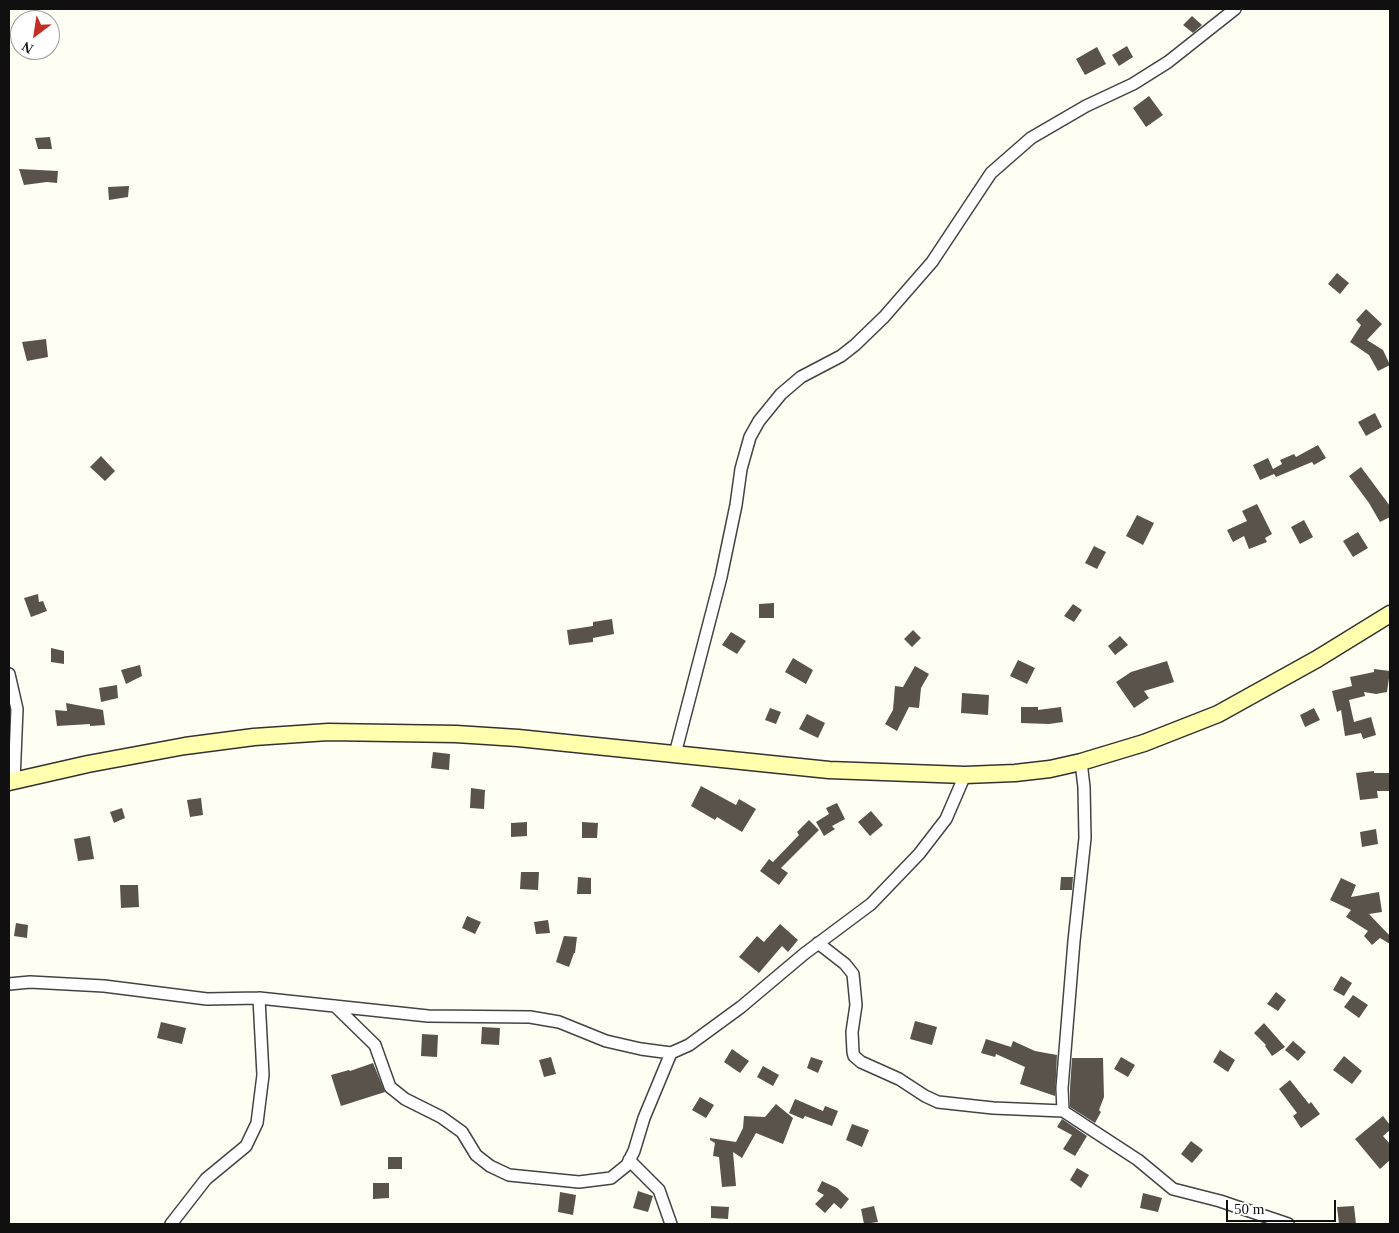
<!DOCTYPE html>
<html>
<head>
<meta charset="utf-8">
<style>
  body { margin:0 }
  #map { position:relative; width:1399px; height:1233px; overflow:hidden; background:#fffef3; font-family:"Times New Roman",serif }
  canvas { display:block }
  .frame { position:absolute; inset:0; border:10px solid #101010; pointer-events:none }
  .north { position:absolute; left:10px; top:10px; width:50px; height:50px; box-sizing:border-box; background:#fff; border:1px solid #9f9f9f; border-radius:50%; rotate:211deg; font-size:14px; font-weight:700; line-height:20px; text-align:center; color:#101010 }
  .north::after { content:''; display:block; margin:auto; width:18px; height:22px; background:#c32f25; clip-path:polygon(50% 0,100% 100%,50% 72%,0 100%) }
  .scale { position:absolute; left:1226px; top:1200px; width:110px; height:22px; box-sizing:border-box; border:2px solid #101010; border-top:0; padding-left:6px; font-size:15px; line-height:18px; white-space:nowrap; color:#101010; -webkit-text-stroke:4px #fff; paint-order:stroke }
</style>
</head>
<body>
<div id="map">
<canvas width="1399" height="1233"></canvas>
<div class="frame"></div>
<div class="north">N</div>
<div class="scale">50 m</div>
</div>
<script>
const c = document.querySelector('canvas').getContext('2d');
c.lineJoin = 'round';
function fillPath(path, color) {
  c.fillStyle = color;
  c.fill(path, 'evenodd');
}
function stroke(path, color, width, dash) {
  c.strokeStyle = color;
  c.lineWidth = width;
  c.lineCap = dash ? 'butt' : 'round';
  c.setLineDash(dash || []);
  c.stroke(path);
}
const building = new Path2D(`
  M1192 16 1202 25 1193 33 1183 25Z
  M1127 46 1133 57 1119 66 1112 55Z
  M1097 47 1106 64 1085 75 1076 59Z
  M1149 96 1163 115 1146 127 1133 108Z
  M50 137 52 149H38L35 138Z
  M19 169 58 171 57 183 47 182 24 185Z
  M129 186 128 197 109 200 108 187Z
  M1337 273 1349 283 1340 294 1328 284Z
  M1366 309 1382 324 1367 340 1383 350 1390 365 1378 371 1369 355 1350 342 1361 325 1356 320Z
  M46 339 48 357 27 361 22 342Z
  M1375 413 1382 427 1366 436 1358 422Z
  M1318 445 1326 458 1314 465 1312 462 1276 477 1274 474 1260 480 1253 465 1268 458 1273 469 1282 464 1280 460 1294 454 1296 457Z
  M101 456 115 471 105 481 90 467Z
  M1361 467 1390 506V517L1380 522 1369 503 1349 476Z
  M1257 504 1272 534 1265 538 1267 542 1249 549 1244 536 1233 542 1227 530 1247 521 1242 511Z
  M1137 515 1154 523 1143 545 1126 536Z
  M1304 520 1313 537 1300 544 1291 527Z
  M1358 532 1368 548 1353 557 1343 541Z
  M1094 546 1106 552 1097 569 1085 563Z
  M38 594 39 602 43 601 47 611 31 617 24 598Z
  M774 603V618H759V604Z
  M1073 604 1082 610 1074 622 1064 616Z
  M612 619 614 634 593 638V642L569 645 567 630 593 626V622Z
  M913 630 921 638 912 647 904 639Z
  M731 632 746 641 737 654 722 645Z
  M1120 636 1128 645 1115 655 1108 646Z
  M51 648 64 651V664L51 662Z
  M793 658 813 670 806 684 785 672Z
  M1018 660 1035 668 1027 684 1010 676Z
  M1167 661 1174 682 1144 691 1149 698 1134 708 1116 682 1131 672Z
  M140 665 142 676 126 684 121 670Z
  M915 666 929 674 921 688 919 708 909 707 897 731 885 724 893 710 895 686 903 687Z
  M1374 669 1390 671 1387 692 1376 694 1364 692 1365 696 1349 700 1354 722 1371 717 1376 735 1363 739 1361 733 1345 736 1341 710 1337 712 1332 691 1352 686 1350 677 1374 672Z
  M117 685 118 698 101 702 99 688Z
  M962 693 989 695 988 715 961 713Z
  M66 703 103 710 105 725 90 726V724L57 726 55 710 67 711Z
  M1021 707H1038V710L1061 707 1063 722 1049 724 1021 723Z
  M770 708 781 712 776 724 765 720Z
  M1314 708 1320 720 1305 727 1300 715Z
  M807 714 825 723 818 738 799 729Z
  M433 752 450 754 449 770 431 768Z
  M1374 771V773H1390V791H1377L1378 798 1360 800 1356 773Z
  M701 786 736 805 739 799 756 809 742 832 717 817 715 820 691 806Z
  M471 788 485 790 484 809 470 808Z
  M201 798 203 815 190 817 187 800Z
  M837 803 845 819 832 826 835 829 824 836 816 822 829 814 826 808Z
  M122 808 125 818 114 823 110 812Z
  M871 811 883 825 870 836 858 822Z
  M809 820 819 830 781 868 788 873 779 885 760 871 769 859 773 862 799 835 797 832Z
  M527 822V836L511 837V823Z
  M582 822 598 823 597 838H582Z
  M1376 829 1378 844 1362 847 1360 832Z
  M90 836 94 859 78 861 74 839Z
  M521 872H539L538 890 520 889Z
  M578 877 591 878V894H577Z
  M1061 877H1073L1072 890H1060Z
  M1341 878 1356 885 1351 897 1379 892 1382 912 1369 914 1390 936V944L1380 938 1372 945 1364 936 1368 931 1346 917 1351 910 1330 900Z
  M120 885H138L139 907 121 908Z
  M467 916 481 922 475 934 462 928Z
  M548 920 550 933 536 934 534 922Z
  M16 923 28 925 27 938 14 936Z
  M780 924 798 940 788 952 782 946 759 973 739 957 757 936 764 942Z
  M564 936 577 937 575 953H574L569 967 556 962Z
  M1341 976 1352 983 1344 996 1333 990Z
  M1276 992 1286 1000 1278 1011 1267 1004Z
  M1353 995 1368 1005 1359 1018 1344 1007Z
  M915 1021 937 1027 932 1045 910 1039Z
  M161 1022 186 1028 182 1044 157 1038Z
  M1264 1023 1285 1047 1272 1056 1265 1046 1266 1045 1254 1033Z
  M482 1027 500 1028 499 1045 481 1044Z
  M422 1034 438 1035 437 1057 421 1056Z
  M986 1039 1011 1047 1013 1041 1035 1051 1057 1055 1055 1096 1020 1084 1025 1067 996 1054 995 1057 981 1053Z
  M1293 1041 1306 1052 1298 1061 1285 1050Z
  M732 1049 749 1061 740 1073 724 1062Z
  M1220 1050 1235 1060 1228 1072 1213 1062Z
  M1344 1056 1362 1071 1352 1084 1333 1070Z
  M551 1057 556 1074 544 1077 539 1060Z
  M811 1057 823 1061 818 1073 807 1068Z
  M1121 1057 1135 1065 1128 1077 1114 1069Z
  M1072 1058H1103L1104 1097 1099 1110 1101 1112 1095 1123 1070 1107V1088Z
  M373 1063 385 1092 341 1106 331 1075 349 1070 350 1071Z
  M763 1066 779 1075 773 1086 757 1077Z
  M1290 1080 1309 1104 1311 1102 1320 1114 1301 1128 1293 1116 1297 1113 1279 1089Z
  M700 1097 714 1105 706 1118 692 1110Z
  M795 1099 823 1111 825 1106 838 1111 832 1126 805 1116 803 1119 789 1113Z
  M776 1104 793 1118 783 1144 756 1133 742 1158 733 1152 736 1186 722 1187 719 1157 713 1156 715 1143 710 1140V1138L736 1142 743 1128 744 1116 765 1117Z
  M1383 1116 1390 1125V1130L1383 1136 1390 1144V1160L1380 1169 1355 1139Z
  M1062 1119 1087 1136 1075 1156 1063 1149 1072 1135 1057 1127Z
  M852 1124 869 1130 862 1147 846 1140Z
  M1191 1141 1203 1150 1192 1163 1181 1154Z
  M388 1157H402V1169H388Z
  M1077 1168 1089 1175 1081 1188 1070 1180Z
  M822 1181 837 1188 849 1199 841 1209 834 1203 825 1213 815 1204 824 1195 817 1191Z
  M373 1183H389V1198L373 1199Z
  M638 1191 653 1196 648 1212 633 1208Z
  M560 1192 576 1195 573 1215 558 1212Z
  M1143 1193 1162 1198 1158 1212 1140 1208Z
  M711 1206 729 1207 728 1219 711 1218Z
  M874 1206 878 1222 864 1224 861 1209Z
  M1354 1206 1356 1224H1339L1337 1207Z`);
const minor = new Path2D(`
  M9 674 17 709 14 781
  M675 754 721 577 736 505 741 469 750 437 759 421 781 394 801 377 841 356 855 345 884 317 932 262 991 173 1031 138 1086 106 1133 84 1168 62 1235 9
  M818 943 845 964 853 974 856 1005 852 1032 853 1052 854 1056 861 1062 899 1079 925 1096 938 1102 993 1108 1063 1111 1138 1160 1173 1189 1220 1201 1288 1224
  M9 984 30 982 104 986 207 999 259 998 428 1016 530 1017 559 1022 606 1041 641 1049 671 1053 689 1045 741 1007 804 954 871 904 919 854 946 819 965 775
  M335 1006 375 1045 390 1087 405 1099 441 1117 462 1132 476 1155 490 1166 509 1175 579 1182 611 1178 627 1165 634 1151 644 1118 671 1053
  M1063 1111 1062 1088 1074 941 1085 838 1084 787 1081 762
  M629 1160 659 1190 671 1224
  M171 1224 206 1179 246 1146 257 1123 263 1075 259 998`);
const secondary = new Path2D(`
  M9 782 88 764 185 746 254 737 328 732 456 734 518 738 829 770 965 775 1015 773 1050 769 1081 762 1144 743 1218 714 1317 659 1390 614`);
fillPath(building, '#59534c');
stroke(minor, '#434343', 14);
stroke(secondary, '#323232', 19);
stroke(minor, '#fff', 11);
stroke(secondary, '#ffffae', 16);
</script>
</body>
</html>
